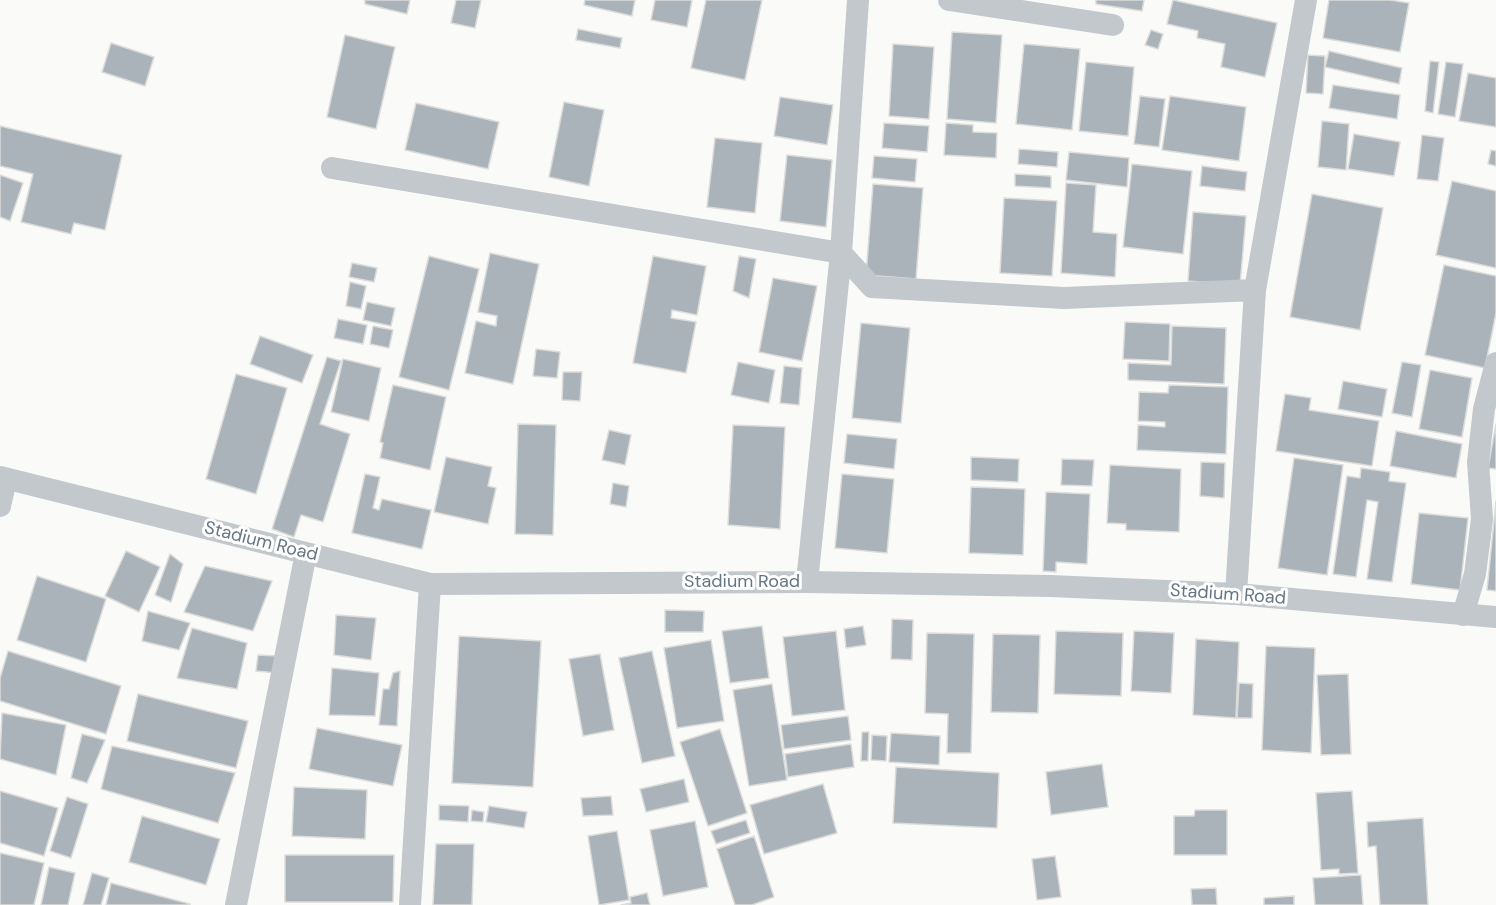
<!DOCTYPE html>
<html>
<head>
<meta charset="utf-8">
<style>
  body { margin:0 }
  canvas { display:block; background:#fafaf8 }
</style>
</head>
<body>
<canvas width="1496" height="905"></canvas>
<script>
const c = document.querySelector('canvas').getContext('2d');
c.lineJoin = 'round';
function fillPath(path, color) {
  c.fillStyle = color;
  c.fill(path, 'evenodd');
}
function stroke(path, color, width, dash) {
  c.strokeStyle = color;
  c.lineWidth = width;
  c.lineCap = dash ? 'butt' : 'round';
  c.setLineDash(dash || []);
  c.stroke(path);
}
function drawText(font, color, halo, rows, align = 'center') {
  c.font = font + ' "DM Sans",sans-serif';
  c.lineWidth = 6;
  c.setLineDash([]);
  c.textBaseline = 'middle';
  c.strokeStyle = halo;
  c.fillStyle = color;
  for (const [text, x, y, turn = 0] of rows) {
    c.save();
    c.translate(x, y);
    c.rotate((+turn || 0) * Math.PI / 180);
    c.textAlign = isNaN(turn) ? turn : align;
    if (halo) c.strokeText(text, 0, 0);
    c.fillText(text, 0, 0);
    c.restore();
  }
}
const building = new Path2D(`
  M365 0H410L407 14 365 4Z
  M456 0H481L475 28 451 23Z
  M585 0H635L632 16 584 5Z
  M655 0H692L687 27 651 20Z
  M706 0H762L745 80 691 68Z
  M1096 0H1144L1142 11 1096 4Z
  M1173 0 1277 23 1265 77 1221 67 1225 44 1197 38 1198 31 1167 24Z
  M1329 0H1390L1409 3 1400 52 1323 38Z
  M578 29 622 38 620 48 576 40Z
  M1151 30 1163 34 1158 49 1145 45Z
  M952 32 1002 35 996 123 947 119Z
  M345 35 395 47 376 129 327 117Z
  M111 43 154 57 145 86 102 72Z
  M893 44 934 47 929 119 889 116Z
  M1024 44 1080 49 1072 130 1016 124Z
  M1329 51 1402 68 1399 84 1325 67Z
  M1308 55 1325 56 1323 94 1306 93Z
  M1430 61 1439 62 1433 113 1425 111Z
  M1086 62 1134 67 1128 136 1079 131Z
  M1446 62 1463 64 1455 117 1438 114Z
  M1468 73 1496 78V127L1459 121Z
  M1333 85 1400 95 1397 119 1329 108Z
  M1140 96 1165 99 1159 147 1134 144Z
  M1170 96 1246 107 1239 161 1162 150Z
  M780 97 833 105 827 145 774 136Z
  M564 102 604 110 589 186 549 177Z
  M416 103 499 122 488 169 405 150Z
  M1322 121 1349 124 1346 170 1318 167Z
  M884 123 929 126 927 152 882 148Z
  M946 123 973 125V132L997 133 996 158 944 155Z
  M0 126 122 155 105 230 74 223 71 234 21 222 33 174 0 166Z
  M1354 134 1400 142 1394 176 1348 169Z
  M1422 135 1444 138 1438 181 1417 179Z
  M715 138 762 143 755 213 707 207Z
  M1019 149 1058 152 1057 167 1018 164Z
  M1491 150 1496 151V166L1488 164Z
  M1069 152 1129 158 1127 187 1066 180Z
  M787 155 832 160 826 227 780 221Z
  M874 156 917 159 915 182 872 178Z
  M1132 164 1192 171 1183 254 1123 247Z
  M1202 166 1247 172 1245 191 1200 186Z
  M1015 174 1051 176V188L1015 186Z
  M0 175 23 183 10 221 0 217Z
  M1452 181 1496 191V268L1436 255Z
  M1066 183 1096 185 1093 232 1117 234 1115 277 1061 273Z
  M873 184 923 188 916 279 866 275Z
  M1312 194 1383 208 1360 330 1290 317Z
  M1004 198 1057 201 1052 276 1000 273Z
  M1193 212 1246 216 1240 285 1188 281Z
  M490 253 539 264 513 384 465 373 476 321 496 326 497 316 478 312Z
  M429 256 479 269 449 390 399 377Z
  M653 256 706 266 697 315 672 310 671 318 696 322 686 373 633 363Z
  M739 256 756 259 749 298 733 291Z
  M352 263 377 268 374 282 349 277Z
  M1444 265 1496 276V313L1485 368 1425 355Z
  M773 278 817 286 802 361 759 352Z
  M350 282 366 286 361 309 346 306Z
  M367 302 395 308 391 326 363 320Z
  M338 319 367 325 363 344 334 338Z
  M1125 322 1170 324 1169 361 1123 359Z
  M861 323 910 328 901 423 852 418Z
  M373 326 393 330 389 348 370 344Z
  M1172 326 1226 328 1224 384 1128 380V363L1171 365Z
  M260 336 313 355 302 383 250 364Z
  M536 349 560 352 557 378 533 376Z
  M327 357 341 361 320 424 350 434 323 522 301 515 294 537 272 529Z
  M343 359 381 368 369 421 331 412Z
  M738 362 775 370 769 403 731 395Z
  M1402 362 1421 365 1412 417 1392 413Z
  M784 366 802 368 799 405 780 403Z
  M1430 370 1472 378 1462 437 1419 429Z
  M563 372H582L580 401 562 400Z
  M236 374 287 388 256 494 206 479Z
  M1343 381 1387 389 1382 417 1338 409Z
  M393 385 446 397 430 470 380 458 383 443 380 442Z
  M1169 385 1228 387 1226 454 1137 450 1138 425 1165 427V422L1138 421 1139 392 1168 393Z
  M1285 394 1311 398 1309 410 1379 421 1372 466 1276 451Z
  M518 424 556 425 553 535 515 534Z
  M1496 424V469L1488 468Z
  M733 425 785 427 780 529 728 525Z
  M609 430 631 435 625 465 602 460Z
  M1396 431 1462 444 1456 478 1390 466Z
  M847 434 897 439 894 469 844 463Z
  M446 457 492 467 488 486 496 488 488 524 434 512Z
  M971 457 1019 459 1018 482 971 480Z
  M1294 458 1343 465 1327 575 1278 568Z
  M1062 459 1094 460 1092 486 1061 485Z
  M1201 462 1225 463 1224 498 1200 496Z
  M1110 465 1181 469 1179 532 1126 530V524L1107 523Z
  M1361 468 1390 472 1389 481 1406 483 1392 582 1367 579 1378 502 1367 500 1356 577 1333 574 1347 476 1360 478Z
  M365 474 380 477 373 508 379 510 382 499 431 510 422 549 352 533Z
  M842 474 894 479 887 553 835 548Z
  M613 483 629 486 626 507 610 504Z
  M971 487 1025 489 1023 555 969 553Z
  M1046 492 1090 494 1087 564 1056 562V572L1043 571Z
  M1496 501V591L1487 590Z
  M1419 513 1468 518 1460 590 1411 584Z
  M126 551 160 567 139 612 105 596Z
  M170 554 183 564 171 602 155 595Z
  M205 566 272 581 253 631 184 612Z
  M37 576 106 599 86 662 17 640Z
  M665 610 704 611 703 632H665Z
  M148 611 190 623 179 650 142 641Z
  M336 615 376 618 371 660 334 655Z
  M892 619 913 620 912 660 891 659Z
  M762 626 769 678 730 683 722 631Z
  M863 626 866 645 846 648 844 629Z
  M192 628 247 643 237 689 177 678Z
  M836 631 845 710 792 716 783 637Z
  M1056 631 1123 633 1121 696 1054 694Z
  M1134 631 1174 633 1171 693 1131 691Z
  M927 633 974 634 971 753H947L948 714 925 713Z
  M993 634 1040 635 1038 713 991 712Z
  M459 636 541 641 533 787 452 783Z
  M1196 639 1239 642 1236 718 1193 715Z
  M711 640 724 721 677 728 664 648Z
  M1266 646 1315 648 1311 753 1262 750Z
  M8 651 121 686 106 734 0 701V678Z
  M652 651 675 756 642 763 619 658Z
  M600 654 614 730 583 736 569 659Z
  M258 655 278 656 277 673 256 671Z
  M332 668 379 673 375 716 329 715Z
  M400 671 397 726 379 725 383 689H389L393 673Z
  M1348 674 1351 754 1321 755 1317 675Z
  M1239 683 1253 684 1252 718H1237Z
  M772 684 787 780 749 786 733 690Z
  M138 694 248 721 236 768 127 741Z
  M2 713 66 725 56 775 0 759Z
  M848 716 851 740 784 749 781 725Z
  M317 728 402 745 393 786 309 769Z
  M720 729 747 813 708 826 680 742Z
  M862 732H869L868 761H861Z
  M891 733 940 736 939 765 889 762Z
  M82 734 105 740 87 783 71 778Z
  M872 735 887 736 886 761 871 760Z
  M851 744 854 767 788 777 785 754Z
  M112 746 235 773 218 823 101 789Z
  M1102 764 1108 807 1051 815 1046 772Z
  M896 767 999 773 997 828 893 823Z
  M684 779 689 802 646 812 640 789Z
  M823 784 837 833 764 854 750 805Z
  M294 787 367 790 365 839 292 836Z
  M0 791 58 808 44 856 0 843Z
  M1352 791 1358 873 1339 874V869L1321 870 1316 793Z
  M611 796 613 815 583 816 581 798Z
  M67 797 88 804 71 858 50 851Z
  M439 805 469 806 468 822 439 820Z
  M489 806 527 812 524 828 486 822Z
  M472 810 484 812 483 822 471 821Z
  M1195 810H1227V855H1174V816H1194Z
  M142 816 220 839 206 885 129 862Z
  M1423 818 1428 905H1380L1376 846 1368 847 1367 822Z
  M746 820 750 833 716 844 711 831Z
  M695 821 708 887 663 896 650 830Z
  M617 831 629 900 599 905 588 836Z
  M754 836 774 897 752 905H735L717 849Z
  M436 844H474L472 905H433Z
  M0 853 44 863 34 905H0Z
  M285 855H394L393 902H285Z
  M1055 856 1061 897 1037 900 1032 859Z
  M49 867 75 873 68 905H41Z
  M92 873 109 878 101 905H83Z
  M1361 875 1363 905H1315L1313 878Z
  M111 883 190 904V905H106Z
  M1216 888 1217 905H1192L1191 889Z
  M647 893 650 905H621L631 903 630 897Z
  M1294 896V905H1264V898Z`);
const minor = new Path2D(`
  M949 0 1113 25
  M332 168 841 253 872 287 1064 298 1255 290
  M0 477 430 584 807 582 1050 586 1236 594 1496 617
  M0 506 6 479
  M807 582 841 253 858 0
  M1236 594 1255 290 1306 0
  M1463 615 1475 574 1482 519 1478 462 1484 409 1496 363
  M236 905 306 553
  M410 905 430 584`);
const streetNames = [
  ["Stadium Road",261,542,14],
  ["Stadium Road",742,582],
  ["Stadium Road",1228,595,4]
];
fillPath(building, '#aab3b9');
stroke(building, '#dcdcda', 1.5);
stroke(minor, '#c3c8cc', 22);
drawText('18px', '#657683', '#fff', streetNames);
</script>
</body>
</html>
